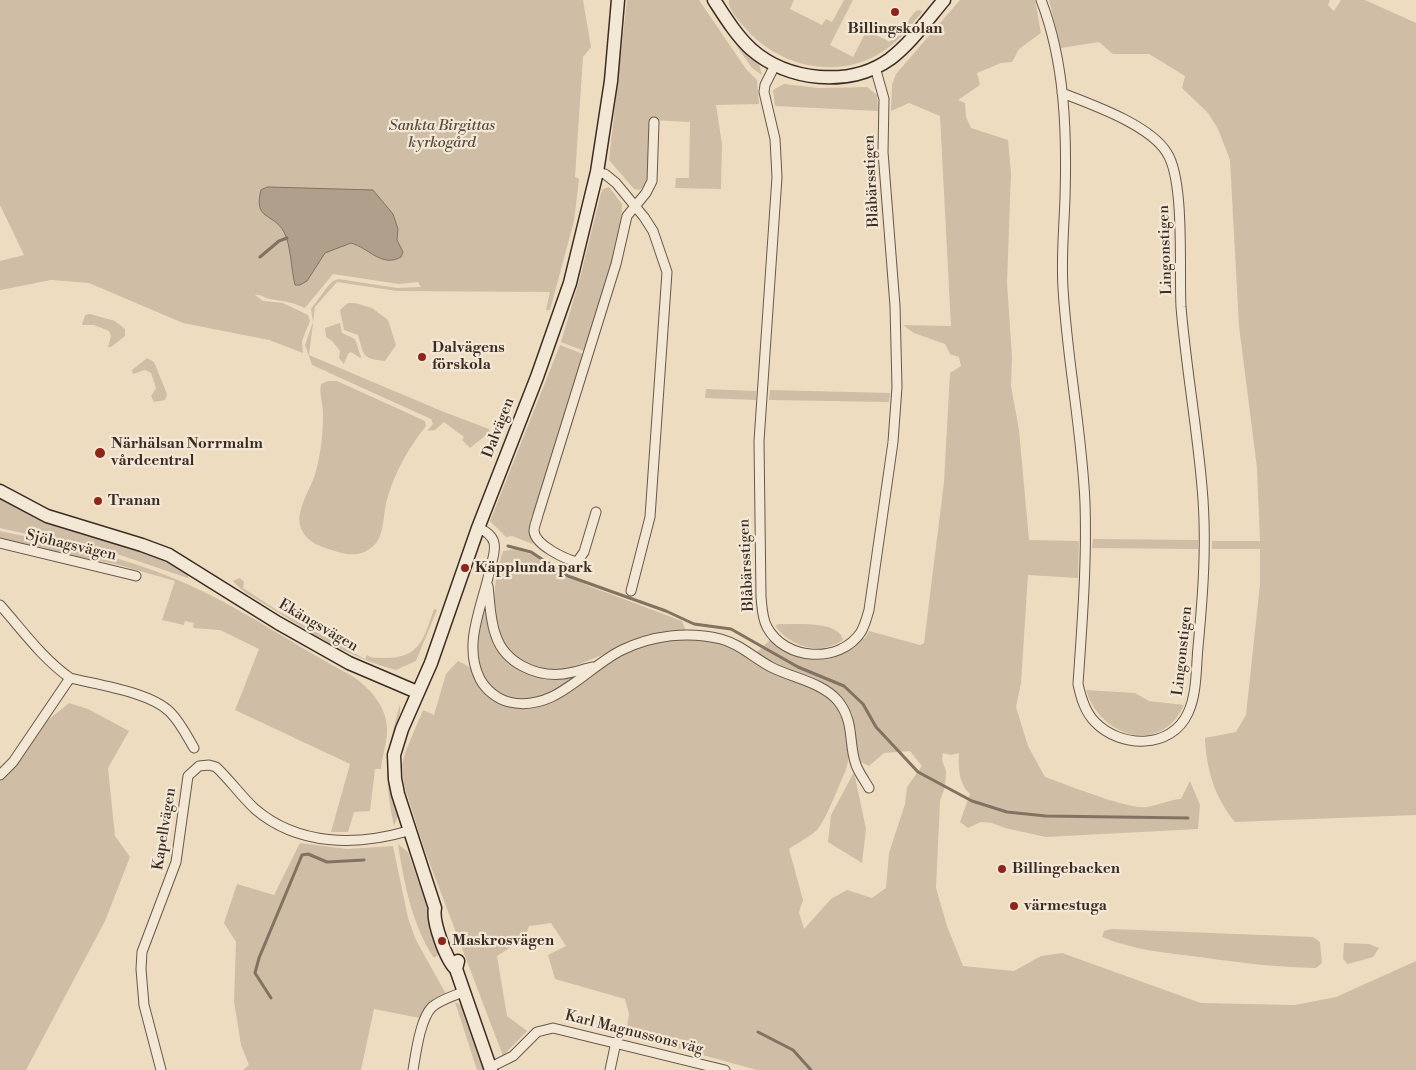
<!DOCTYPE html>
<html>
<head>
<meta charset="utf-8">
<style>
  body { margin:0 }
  canvas { display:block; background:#eddcc0 }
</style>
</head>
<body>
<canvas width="1416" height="1070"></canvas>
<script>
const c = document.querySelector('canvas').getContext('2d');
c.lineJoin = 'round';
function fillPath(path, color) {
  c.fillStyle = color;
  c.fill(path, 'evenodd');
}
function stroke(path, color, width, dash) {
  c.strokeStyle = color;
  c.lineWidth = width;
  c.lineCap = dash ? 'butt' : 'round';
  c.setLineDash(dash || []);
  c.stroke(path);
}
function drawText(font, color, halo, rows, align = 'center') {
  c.font = font + ' "Libre Bodoni",serif';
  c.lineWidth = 4.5;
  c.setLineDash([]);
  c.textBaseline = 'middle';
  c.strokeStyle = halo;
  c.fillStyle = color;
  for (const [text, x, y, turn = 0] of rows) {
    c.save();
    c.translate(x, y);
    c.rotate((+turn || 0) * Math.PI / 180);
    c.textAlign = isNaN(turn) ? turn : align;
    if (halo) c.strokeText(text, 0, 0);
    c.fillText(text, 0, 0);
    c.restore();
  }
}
const green = new Path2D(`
  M0 0H583L591 47 583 57 575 177 579 179 574 221 550 310H546L550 292 397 291 337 282 315 307 309 355 444 412 489 429 490 432 470 448 462 440 464 437 444 422 435 430 427 431 433 424 431 419 312 365 305 345 313 322 311 309 328 286 333 281 339 279 397 288 421 287 418 282 399 284 333 274 305 308C291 302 284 301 270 299 264 298 261 294 255 295L263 301 283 303 308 315 310 321 302 341 303 353 269 340 183 323 89 283 51 280 0 290V261L24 255 0 205Z
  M627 0H699L746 69 757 80 759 104 716 105 722 144 721 189 675 188 676 178H689L690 122 650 120 648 180 645 187 639 190 634 189 609 160Z
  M705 0 759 64 762 75 752 68Z
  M729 0H794L790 9 822 25 826 19 832 22 844 0H853L830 45 853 57 865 34 858 30 861 20 860 27 890 42 893 35 897 37C905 30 909 15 918 10L923 11C911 25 900 40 885 50 840 81 781 68 746 29 740 22 727 9 729 0Z
  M960 0H1035L1041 33 1019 49 1012 62 1001 63 977 73 980 85 958 100 965 103 966 117 971 128 1008 140 1011 173 1007 283 1012 357 1011 386 1019 430 1029 540 1079 541 1078 578 1028 575 1021 683 1016 707 1028 746 1045 777C1065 784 1129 810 1147 807 1159 805 1168 800 1181 799L1190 781 1200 805 1198 829 1046 837 1005 828 992 823 981 822 968 828 960 822 970 794C959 784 958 767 959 753L951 755 943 753 942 760 946 771 945 787 940 801 936 888 947 926 963 966 1014 971 1041 956 1062 953 1201 1003 1295 1005 1336 997 1416 961V1070H757L626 1034 629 1014 625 999 555 979 548 955 566 946 551 923 529 926 525 938 497 956 507 1016 527 1031 503 1056 425 851 404 785 402 765 405 753 423 710 434 715 446 674 458 661C462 663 469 666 471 669 475 673 476 681 479 686 488 700 505 707 521 708 574 708 605 651 655 641 714 629 734 652 782 677 795 684 811 686 824 694 849 707 855 748 845 772 839 785 826 820 817 830 810 837 797 843 789 849L803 900 799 912 804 929 831 899 847 890 872 898 886 888 889 853 905 804 907 787 922 766 910 751 884 753 869 766 859 761 852 713 824 683 794 674 756 653 771 639C792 655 817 669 843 653 850 648 856 639 865 638L869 631 920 645 924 643 944 482 950 373 961 366 959 357 950 354 945 344 914 333 903 325 951 326 940 116 909 103 891 111 892 85 896 74Z
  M1049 0H1330L1328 5 1334 11 1341 0H1365L1416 23V815L1235 822C1215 798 1206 769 1205 738L1236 732 1246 715 1260 584V549H1212V541H1260L1257 468 1239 326 1230 160 1218 129 1208 113 1182 88 1185 76 1149 54H1113L1099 42 1061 48Z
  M784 84 819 88 867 87 877 95 878 111 775 106 773 90Z
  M609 187 622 204C621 254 599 304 584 351L561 342 580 278 601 193 603 189Z
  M348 303H355L372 308 388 320 396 345 385 361C361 359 364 354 358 335L344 330 340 310Z
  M90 314 115 321 125 329V336L111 347H108L111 336 109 331 94 325H82L85 315Z
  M340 323 342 333 355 339 361 357 360 358 351 352 348 354 344 364 339 358 340 351 332 341 326 337 325 328Z
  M560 345 583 354 530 527 533 544 512 536 506 537 490 521Z
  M147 358 154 362 167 394 165 400 154 402 151 396 156 388 151 373 145 370 133 374 132 370Z
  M328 381H337L425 421 426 426C409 447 396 470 388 496 383 510 385 532 376 543 365 556 352 556 338 552 323 547 307 544 301 528 294 511 312 488 316 471 321 453 323 433 323 414 323 403 319 395 321 384Z
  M706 389 756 391V400L705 398Z
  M770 390 890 393 889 402 769 400Z
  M0 497 163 558 188 573V578L120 555 0 528Z
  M0 531C61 544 123 556 180 581 241 607 295 646 354 677 369 688 386 706 387 727 388 740 382 756 381 769H375L370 811 354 812 348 832H331L350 764 235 710 259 649 220 630 193 628 194 623 185 621 184 625 162 620 175 581 119 565 0 541Z
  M1093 539 1198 540V549L1092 548Z
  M516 549 536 556 552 570 589 586 682 621 686 631 654 634 565 670C490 678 485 604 503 551Z
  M240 578 244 582 243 588 278 611 365 659 367 655C373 659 375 657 382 658 420 659 423 640 434 609L437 610 416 661 396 670C350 658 311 633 271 608 258 600 243 593 233 581Z
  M486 594 494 641 529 672 580 673C558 693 524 710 496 691 488 686 482 679 479 670 471 646 481 617 486 594Z
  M779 624C795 625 839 620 843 640 819 656 791 647 775 626Z
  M1086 690 1135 693 1149 701 1184 705C1161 756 1100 737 1086 690Z
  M69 703 88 709 129 731 108 768 115 836 130 857 105 921 26 1070H0V779L42 725Z
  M400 704V712L390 757 392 795 398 816 394 826C383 773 386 755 400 704Z
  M854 772 866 829 862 863 828 842 831 815Z
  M300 843 347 849 393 846 408 918 416 940 446 994 430 1003 420 1018 374 1009 361 1070H243L249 1065 241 1045 234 1001 236 942 224 923 237 884 274 895Z
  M398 844 408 852 434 927 429 929 439 954 434 958C412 925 404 883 398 844Z
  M1112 929 1313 937 1320 942 1322 963 1316 968C1277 967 1239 963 1200 957 1166 953 1133 950 1102 937L1104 931Z
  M1344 943 1369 944 1379 948 1373 957 1348 964 1343 959Z
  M455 1002 461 1005 485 1070H477Z`);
const water = new Path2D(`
  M268 187 373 190 393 214 398 229 397 240 403 252 401 257C382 268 369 248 351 243L325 253 307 281 300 285H295C291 269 291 245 284 232 273 212 253 221 261 190Z`);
const stream = new Path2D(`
  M260 257 279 241 287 238
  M508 546 531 552 568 576 666 611 694 624 731 629 798 667 844 686 863 704 876 727 918 772 972 801 1007 812 1046 816 1188 818
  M271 998 255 973 259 958 302 855 308 854 327 862 364 860
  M758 1032 793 1050 811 1070`);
const street = new Path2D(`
  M1041 0C1065 62 1067 132 1065 198 1064 228 1061 258 1063 288 1067 360 1082 431 1085 503 1087 564 1082 624 1078 684 1081 698 1085 712 1095 722 1120 748 1171 750 1188 713 1197 694 1196 668 1198 647 1203 594 1207 541 1202 487 1197 427 1186 367 1181 307 1179 270 1185 181 1167 153 1150 125 1093 105 1062 93
  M775 65 765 85 764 92 775 139 777 177 759 441 761 597C762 606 762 618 767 627 785 661 840 664 861 632 865 625 867 617 869 610L893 442 897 387 895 306 883 152 884 99 875 67
  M597 172 605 174 616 183 644 217 653 231 667 272 650 517 631 591
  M596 512 584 552 577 562C565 559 535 545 534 531 534 526 537 520 538 515L616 264 627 216 646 193 652 181 654 122
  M478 528C486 531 492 535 494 543 496 551 492 561 490 569 483 605 462 644 480 679 486 690 497 699 509 702 555 713 585 668 622 650 653 635 688 631 721 639 740 644 754 658 771 667 792 678 822 682 838 701 855 722 848 743 856 765 859 773 865 781 869 788
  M0 543 136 576
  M488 586C490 603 490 621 496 636 505 663 536 677 563 674 573 673 583 669 593 667
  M0 605C23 631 42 658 70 678 98 685 150 692 170 712 180 722 187 736 194 748
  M0 775 13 762 70 678
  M491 1067 513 1056 537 1032 553 1028 725 1070
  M161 1070 144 1005 141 969 142 952 176 862 188 776 199 766 209 765 216 767C230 780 241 796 255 809 298 846 357 846 408 831
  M413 1070C416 1053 420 1019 432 1007 440 1000 453 996 463 992
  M610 1070 616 1042`);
const secondary = new Path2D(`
  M714 0C725 17 736 35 751 49 787 81 850 88 890 59 911 43 927 20 944 0
  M0 491 47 516 142 545 169 555 278 623 349 663 417 692
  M458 961 456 969 491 1070
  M456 969C446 960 432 921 435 908L398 794 395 779 394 755 402 729 431 663 478 528 537 377 570 283 597 172 611 81 618 0`);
const markers = [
  [895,12,5,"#8f2418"],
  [422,357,5,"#8f2418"],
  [100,453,6,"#8f2418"],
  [98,501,5,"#8f2418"],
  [465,568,5,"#8f2418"],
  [1002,869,5,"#8f2418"],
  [1014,906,5,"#8f2418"],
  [442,941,5,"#8f2418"]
];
const poiNames = [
  ["Billingskolan",895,29,"center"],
  ["Dalvägens",432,348],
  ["förskola",432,365],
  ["Närhälsan Norrmalm",111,444],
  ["vårdcentral",111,461],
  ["Tranan",108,501],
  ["Käpplunda park",475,568],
  ["Billingebacken",1012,869],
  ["värmestuga",1024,906],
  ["Maskrosvägen",452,941]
];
const parkNames = [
  ["Sankta Birgittas",442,126],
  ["kyrkogård",442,143]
];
const streetNames = [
  ["Blåbärsstigen",872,181,-93],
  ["Lingonstigen",1166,250,-92],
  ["Dalvägen",499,428,-69],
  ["Sjöhagsvägen",71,546,13],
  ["Blåbärsstigen",747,565,-93],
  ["Ekängsvägen",318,626,30],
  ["Lingonstigen",1183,651,-84],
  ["Kapellvägen",165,829,-81],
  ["Karl Magnussons väg",634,1033,14]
];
fillPath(green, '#cfbea5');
fillPath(water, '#b0a08b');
stroke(water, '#817262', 1);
stroke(stream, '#817262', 3);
stroke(street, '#68594b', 11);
stroke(secondary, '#3b2d24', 15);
stroke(street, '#f3e8d6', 9);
stroke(secondary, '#f3e8d6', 12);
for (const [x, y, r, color] of markers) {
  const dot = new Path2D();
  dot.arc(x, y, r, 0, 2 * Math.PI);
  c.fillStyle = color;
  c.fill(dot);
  stroke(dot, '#f3e8d6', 2);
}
drawText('bold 15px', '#3b2d24', '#f3e8d6', poiNames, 'left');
drawText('italic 15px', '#594a3e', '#f3e8d6', parkNames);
drawText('15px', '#3b2d24', '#f3e8d6', streetNames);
</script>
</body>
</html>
